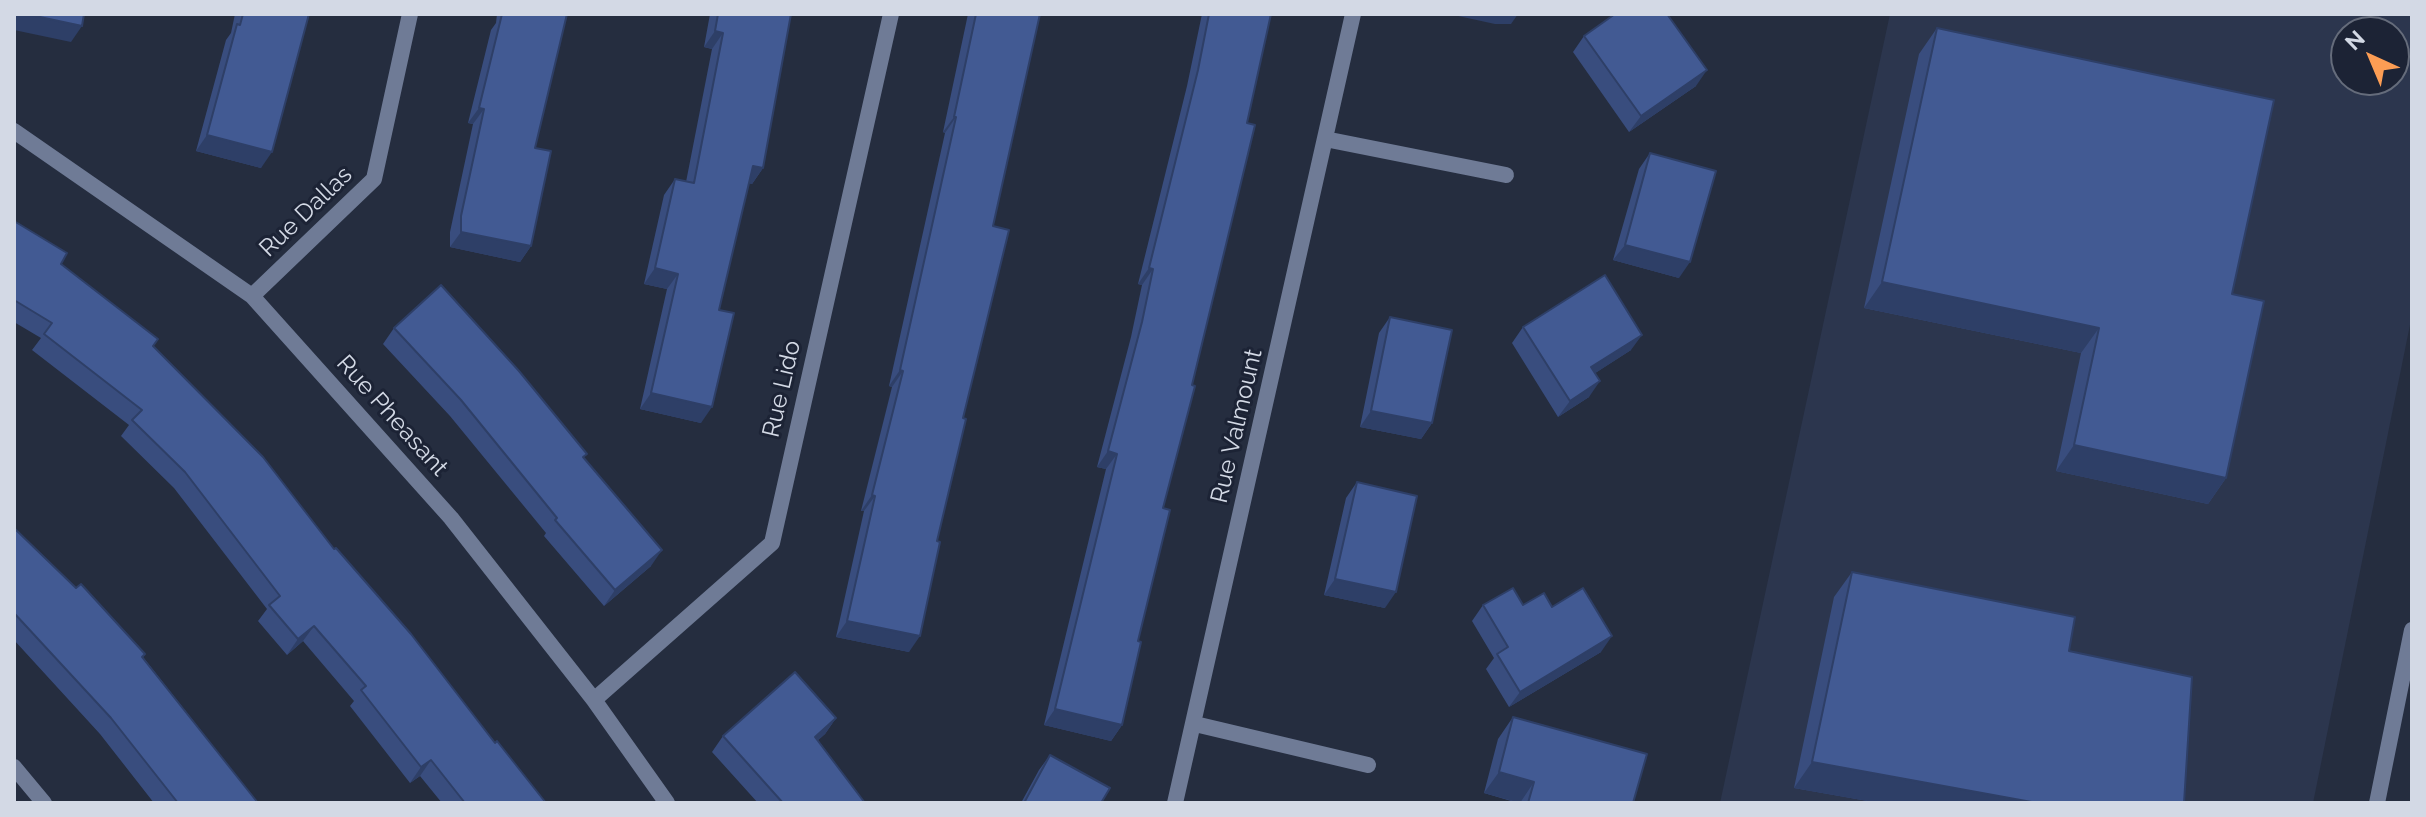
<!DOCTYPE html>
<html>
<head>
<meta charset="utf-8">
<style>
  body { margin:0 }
  #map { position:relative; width:2426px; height:817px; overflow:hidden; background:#252d3f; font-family:Raleway,sans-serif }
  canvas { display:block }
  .frame { position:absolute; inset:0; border:16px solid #d3d9e5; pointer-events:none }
  .north { position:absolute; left:2330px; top:16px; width:80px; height:80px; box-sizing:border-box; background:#1c2335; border:2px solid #656c7b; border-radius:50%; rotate:316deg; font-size:22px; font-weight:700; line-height:32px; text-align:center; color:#d3d9e5 }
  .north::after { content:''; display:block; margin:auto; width:28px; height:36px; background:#fc9d54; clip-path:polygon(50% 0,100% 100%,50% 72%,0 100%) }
</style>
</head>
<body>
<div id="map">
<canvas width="2426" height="817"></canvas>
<div class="frame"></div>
<div class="north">N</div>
</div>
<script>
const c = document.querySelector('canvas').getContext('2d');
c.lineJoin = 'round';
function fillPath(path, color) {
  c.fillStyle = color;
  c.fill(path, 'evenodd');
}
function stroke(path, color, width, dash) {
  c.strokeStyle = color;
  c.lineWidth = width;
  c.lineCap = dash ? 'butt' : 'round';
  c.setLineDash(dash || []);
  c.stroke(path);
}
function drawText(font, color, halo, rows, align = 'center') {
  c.font = font + ' Raleway,sans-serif';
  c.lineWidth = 6;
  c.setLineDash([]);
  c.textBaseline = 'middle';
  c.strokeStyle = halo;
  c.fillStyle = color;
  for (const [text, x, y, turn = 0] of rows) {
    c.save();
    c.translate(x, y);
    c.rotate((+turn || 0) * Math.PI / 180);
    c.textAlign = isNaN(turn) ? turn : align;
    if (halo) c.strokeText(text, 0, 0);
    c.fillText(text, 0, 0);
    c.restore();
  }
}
const built = new Path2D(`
  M1890 14H2412V315L2313 803H1720ZM2346 32H2394V80H2346Z`);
const minor = new Path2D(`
  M14 131 252 296 451 518 594 700 667 803
  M1325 139 1506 175
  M252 296 374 179 410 14
  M594 700 772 543 891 14
  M1195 724 1368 765
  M14 767 44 803
  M1175 803 1353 14
  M2377 803 2412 630`);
const wall = new Path2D(`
  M235 14H309L261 168 196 151 226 40 231 33Z
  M497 14H567L535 148 531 246 520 262 450 247V232L473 124 468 123 491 30 496 23Z
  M710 14H791L763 168 752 184 749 183 719 310 701 423 640 409 667 289 644 284 664 195 675 179 686 182 712 49 704 47Z
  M968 14H1040L993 226 909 652 836 637 864 511H861L892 387 889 386 945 133 943 132Z
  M1202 14H1271L1163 508 1122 725 1111 741 1044 725 1106 469 1097 467 1131 337 1142 285 1138 284 1187 86Z
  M1937 28 2232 294 2226 478 2208 504 2056 471 2081 353 1864 308 1919 54Z
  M1584 36 1696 86 1629 132 1573 52Z
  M1650 153 1679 278 1613 260 1639 169Z
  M14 221 153 346 334 549 546 803H442L420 776 410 783 350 706 354 701 303 641 287 655 258 621 267 609 174 488 121 436 129 425 32 350 41 338 14 322Z
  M1390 317 1432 423 1421 439 1360 427 1379 333Z
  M1523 327 1631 350 1595 373 1589 397 1558 417 1512 343Z
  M394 328 584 458 651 566 604 606 544 536 546 533 450 416 383 344Z
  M1357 482 1385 608 1324 595 1346 498Z
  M14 528 145 654 143 657 258 803H154L100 734 14 640Z
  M1852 572 2069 651 2184 803H1879L1794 788 1834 597Z
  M1483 605H1523L1552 607 1601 652 1509 707 1486 669 1494 658 1472 621Z
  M1513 717 1633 803H1518L1484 793 1498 739Z
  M836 718 825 734 818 740 865 803H758L712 752 723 736Z
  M1050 755 1101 803H1021L1039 770Z`);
const shadedWall = new Path2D(`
  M14 14H26L82 26 71 42 14 30Z
  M1449 14H1518L1511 24H1495Z
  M715 31 723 33 712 49 704 47Z
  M1707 70 1696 86 1629 132 1641 116Z
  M479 108 484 109 473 124 468 123Z
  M954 117H956L945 133 943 132Z
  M207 135 272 152 261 168 196 151Z
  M753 166 763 168 752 184 742 182Z
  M461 232 531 246 520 262 450 247Z
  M1625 245 1690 262 1679 278 1613 260Z
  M655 268 678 274 667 289 644 284Z
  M1149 268 1153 269 1142 285 1138 284Z
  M1882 282 2099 328 2081 353 1864 308Z
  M1642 335 1631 350 1580 383 1591 367Z
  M900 370 903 371 892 387 889 386Z
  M1600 381 1589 397 1558 417 1570 401Z
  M651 393 712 407 701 423 640 409Z
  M1371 411 1432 423 1421 439 1360 427Z
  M2074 445 2226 478 2208 504 2056 471Z
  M1108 451 1117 454 1106 469 1097 467Z
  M872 495 875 496 864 511H861Z
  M662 550 651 566 604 606 615 590Z
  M1335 579 1396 592 1385 608 1324 595Z
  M847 621 920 636 909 652 836 637Z
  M314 626 303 641 287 655 298 639Z
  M1612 636 1601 652 1509 707 1520 692Z
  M1055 709 1122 725 1111 741 1044 725Z
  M836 718 825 734 804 753 815 737Z
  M431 760 420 776 410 783 421 767Z
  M1812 762 2037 803H1879L1794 788Z
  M1499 772 1534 782 1520 803 1484 793Z`);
const building = new Path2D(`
  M26 14H84L82 26Z
  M243 14H309L272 152 207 135 237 24 240 25Z
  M502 14H567L535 148 551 151 531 246 461 232V216L484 109 479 108Z
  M718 14H791L763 168 753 166 719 310 734 313 712 407 651 393 678 274 655 268 675 179 694 183 723 33 715 31Z
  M976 14H1040L993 226 1009 230 963 418 966 419 937 541 940 542 920 636 847 621 875 496 872 495 903 371 900 370 956 117H954Z
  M1209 14H1271L1247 123 1255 125 1192 385 1195 386 1163 508 1170 510 1138 641 1141 642 1122 725 1055 709 1117 454 1108 451 1142 322 1153 269 1149 268 1198 70Z
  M1615 14H1667L1707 70 1641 116 1584 36Z
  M1937 28 2274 100 2232 294 2264 301 2226 478 2074 445 2099 328 1882 282Z
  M1650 153 1716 171 1690 262 1625 245Z
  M14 221 67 253 61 264 158 339 153 346 263 457 334 549 336 548 411 634 495 743 497 741 546 803H465L431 760 421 767 361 690 366 686 314 626 298 639 269 605 280 596 185 472 132 420 142 410 44 334 52 323 14 300Z
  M1605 275 1642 335 1591 367 1600 381 1570 401 1523 327Z
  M441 285 519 371 587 454 583 457 662 550 615 590 555 520 557 518 461 400 394 328Z
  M1390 317 1452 330 1432 423 1371 411Z
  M1357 482 1417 496 1396 592 1335 579Z
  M14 528 76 588 81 584 145 654 142 657 258 803H178L111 718 14 613Z
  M1852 572 2075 617 2069 651 2192 677 2184 803H2037L1812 762Z
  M1513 588 1523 605 1544 593 1552 607 1583 588 1612 636 1520 692 1497 654 1508 647 1483 605Z
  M795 672 836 718 815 737 865 803H783L723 736Z
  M1513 717 1647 754 1633 803H1528L1534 782 1499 772Z
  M1050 755 1110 788 1101 803H1024Z`);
const streetNames = [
  ["Rue Dallas",306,212,-44],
  ["Rue Lido",782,389,-77],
  ["Rue Pheasant",392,416,48],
  ["Rue Valmount",1237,426,-77]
];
fillPath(built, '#2c364e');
stroke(minor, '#6f7b96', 16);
fillPath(wall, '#394d7e');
fillPath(shadedWall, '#2e3f67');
fillPath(building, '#425a93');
stroke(building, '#2e3f67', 2);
drawText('24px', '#d3d9e5', '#1c2335', streetNames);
</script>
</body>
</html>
